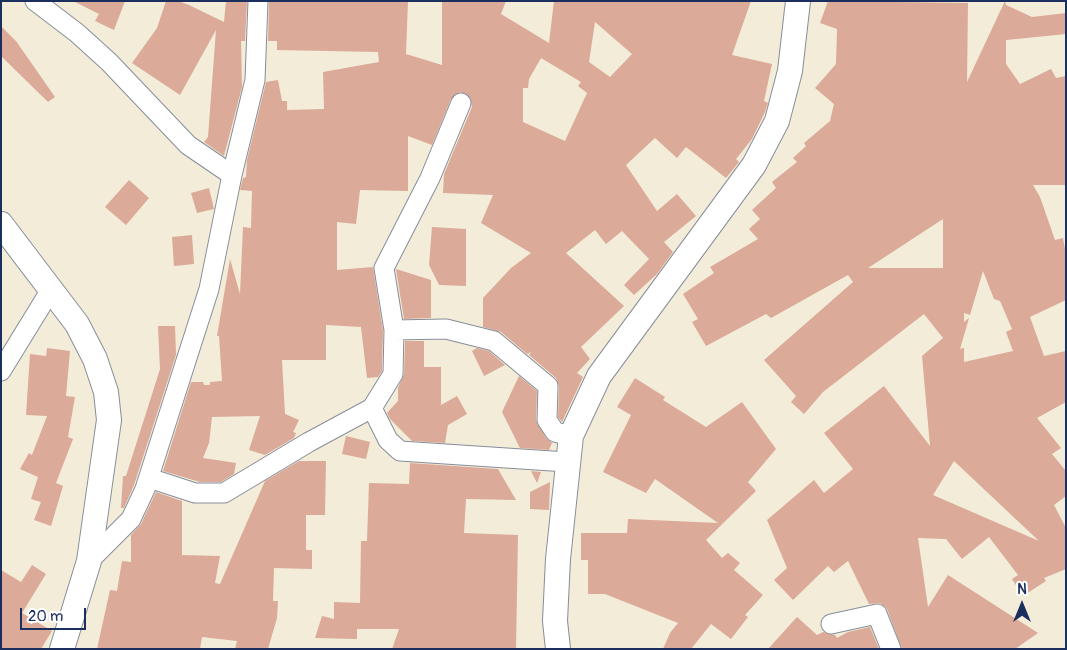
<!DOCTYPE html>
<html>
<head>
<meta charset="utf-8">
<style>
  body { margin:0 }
  #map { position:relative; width:1067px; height:650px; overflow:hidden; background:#f3ecd8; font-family:Pangolin,sans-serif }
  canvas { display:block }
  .frame { position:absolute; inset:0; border:2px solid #1b2f5e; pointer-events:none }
  .north { position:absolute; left:997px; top:580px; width:50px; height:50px; -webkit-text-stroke:4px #fff; paint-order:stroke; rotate:0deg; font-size:14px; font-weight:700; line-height:20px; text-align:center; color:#1b2f5e }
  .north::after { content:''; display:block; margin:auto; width:18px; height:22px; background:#1b2f5e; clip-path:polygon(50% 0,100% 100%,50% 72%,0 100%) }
  .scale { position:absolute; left:20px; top:608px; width:66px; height:22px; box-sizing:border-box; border:2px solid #1b2f5e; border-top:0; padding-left:6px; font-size:15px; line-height:18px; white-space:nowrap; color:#1b2f5e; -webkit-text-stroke:4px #fff; paint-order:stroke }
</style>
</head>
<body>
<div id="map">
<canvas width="1067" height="650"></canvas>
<div class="frame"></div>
<div class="north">N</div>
<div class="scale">20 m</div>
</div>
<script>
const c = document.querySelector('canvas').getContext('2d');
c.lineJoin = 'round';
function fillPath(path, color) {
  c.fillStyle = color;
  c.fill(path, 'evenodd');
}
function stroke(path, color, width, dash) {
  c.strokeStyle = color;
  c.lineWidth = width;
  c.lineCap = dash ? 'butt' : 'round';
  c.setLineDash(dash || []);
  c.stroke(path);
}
const building = new Path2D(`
  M73 1H125L114 30 95 21 99 14Z
  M166 1H178L189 5 224 22 226 1H247L245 41H241L242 87 224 156 204 142 208 137 216 30 180 95 132 63 157 28Z
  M269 1H408L406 54 442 65V1H506L501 14 549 43 554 1H751L732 55 772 64 764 101 768 103 765 112 752 139 736 159 739 162 726 178 686 147 677 158 655 138 626 165 657 211 677 194 696 216 664 242 673 252 657 274 634 295 624 285 649 259 622 231 606 244 595 230 566 253 624 306 581 347 590 359 577 373 583 377 562 422 558 417 559 386 556 378 529 355 531 352 527 354 501 332 483 327V298L511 268 531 253 481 223 493 195 443 193 444 174 472 107 470 97 460 92 451 99 432 145 408 136V191L360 190 356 224 337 222V270L373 267 383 331 382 371 378 377 367 378 361 327 326 325V360H282L285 414 299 420 293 432 296 433 294 438 265 455 249 450 260 416 212 417 209 443 203 458 236 463 234 474 221 482H200L163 471 191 382H203L204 385H210V382L222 381 219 336H217L230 259 240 294 243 227 251 228 252 191 240 190 243 178 246 177 247 160 266 82 278 80 282 101H287V110L324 109 323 72 379 62 378 52 277 50V41H268ZM595 22 632 54 610 77 589 62ZM541 58 581 82 578 86 587 93 565 141 523 122V88H528L529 79Z
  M828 1 968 3 967 82 1005 1 1006 5 1032 17 1066 13V34L1006 40V64L1020 84 1051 69 1056 78 1066 76 1065 185H1033L1040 197 1055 240 1063 238 1066 254V300L1030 317 1044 356 1066 351V402L1037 418 1061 448 1052 454 1066 471V496L1054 505 1066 528V569L1044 578 1046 581 1023 596 1012 579 1018 575 989 537 962 559 946 539 918 538 928 607 948 575 1038 633 1015 649H902L887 609 880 603 869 604 848 561 834 572 828 566 793 600 774 580 787 568 767 520 814 480 824 493 853 469 824 433 884 386 930 446 922 356 943 338 924 314 823 392 804 414 791 402 796 396 764 360 853 282 848 275 771 318 766 314 706 346 692 322 698 319 683 294 714 273 710 267 758 239 749 229 760 219 752 210 776 188 772 182 797 162 793 158 806 146 804 143 830 121 834 104 815 88 836 64 837 29 820 23ZM943 219V268H868ZM983 271 994 299 1000 301 1012 329 1006 332 1013 351 964 362V348L960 349 969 318 964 322V313L970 315ZM954 461 1039 541 933 495Z
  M1 26 16 41 55 97 48 102 1 56Z
  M129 180 149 198 126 225 105 207Z
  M209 188 214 209 197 213 191 193Z
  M432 227 466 229V286L439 285 429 265Z
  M192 235 194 264 174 266 172 237Z
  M396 269 431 280V318L404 319Z
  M158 326H175L176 355 134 485 124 508H121L123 476H126L160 369Z
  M405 341H424V367H441V405L457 396 467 414 448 425 445 443 412 441 390 419 387 413 398 401V388L404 374Z
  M47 348 70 351 66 396 75 397 68 437 73 439 56 483 63 486 51 526 34 520 41 502 31 499 38 477 20 469 29 453 32 455 47 416 26 415 30 354 46 356Z
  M477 348 489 351 505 365 484 376 472 351Z
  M519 376 537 391 536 420 546 438 552 443 549 450 520 448 502 412Z
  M635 378 665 397 663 400 706 427 742 402 776 449 748 482 756 491 706 540 722 558 728 553 740 563 734 570 763 595 745 615 748 617 731 639 711 624 691 649H663L670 633 678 623 605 594H588V560H581V533H627L628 519 718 523 655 479 646 493 603 472 631 415 617 407Z
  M346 436 370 442 366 459 342 454Z
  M299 461H326L325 515H306V550H312V569L274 568 273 601H278L277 618 268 649H235L237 641 202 637 200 649H97L110 590 117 591 122 561 131 562V535L141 524 156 492 182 501V555L220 556 215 583 220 584 265 481Z
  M410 463 498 469 516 500 466 499 464 533 518 535 516 649H392L399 629H357V639L315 638 322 616 334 619V602L360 603 361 541H367L369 483 409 484Z
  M531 471 541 472 537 483Z
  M550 482 549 510 530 509V492Z
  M32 565 46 574 22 613 52 631 41 649H1V570L21 582Z
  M797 617 817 635 823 632 835 635 837 638 848 632 870 627 879 649H768Z`);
const minor = new Path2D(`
  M35 1 77 33 109 62 188 145 232 175
  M461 103 430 178 384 268 394 330 446 329 494 341 548 386 547 420 555 432 571 436
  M394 330 393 374 372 408 388 440 400 451 567 462
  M1 371 52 288
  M149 478 195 493H224L309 442 372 408
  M89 561 131 519 145 489 209 289 232 175 255 80 258 1
  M831 624 877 614 891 649`);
const tertiary = new Path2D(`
  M1 224 77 324 95 359 106 392 109 420 89 561 62 649
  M558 649 555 621 558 559 571 436 599 376 754 165 777 121 790 71 798 1`);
fillPath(building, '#dbaa99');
stroke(minor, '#878e9b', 21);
stroke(tertiary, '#878e9b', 26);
stroke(minor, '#fff', 19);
stroke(tertiary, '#fff', 24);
</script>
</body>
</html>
